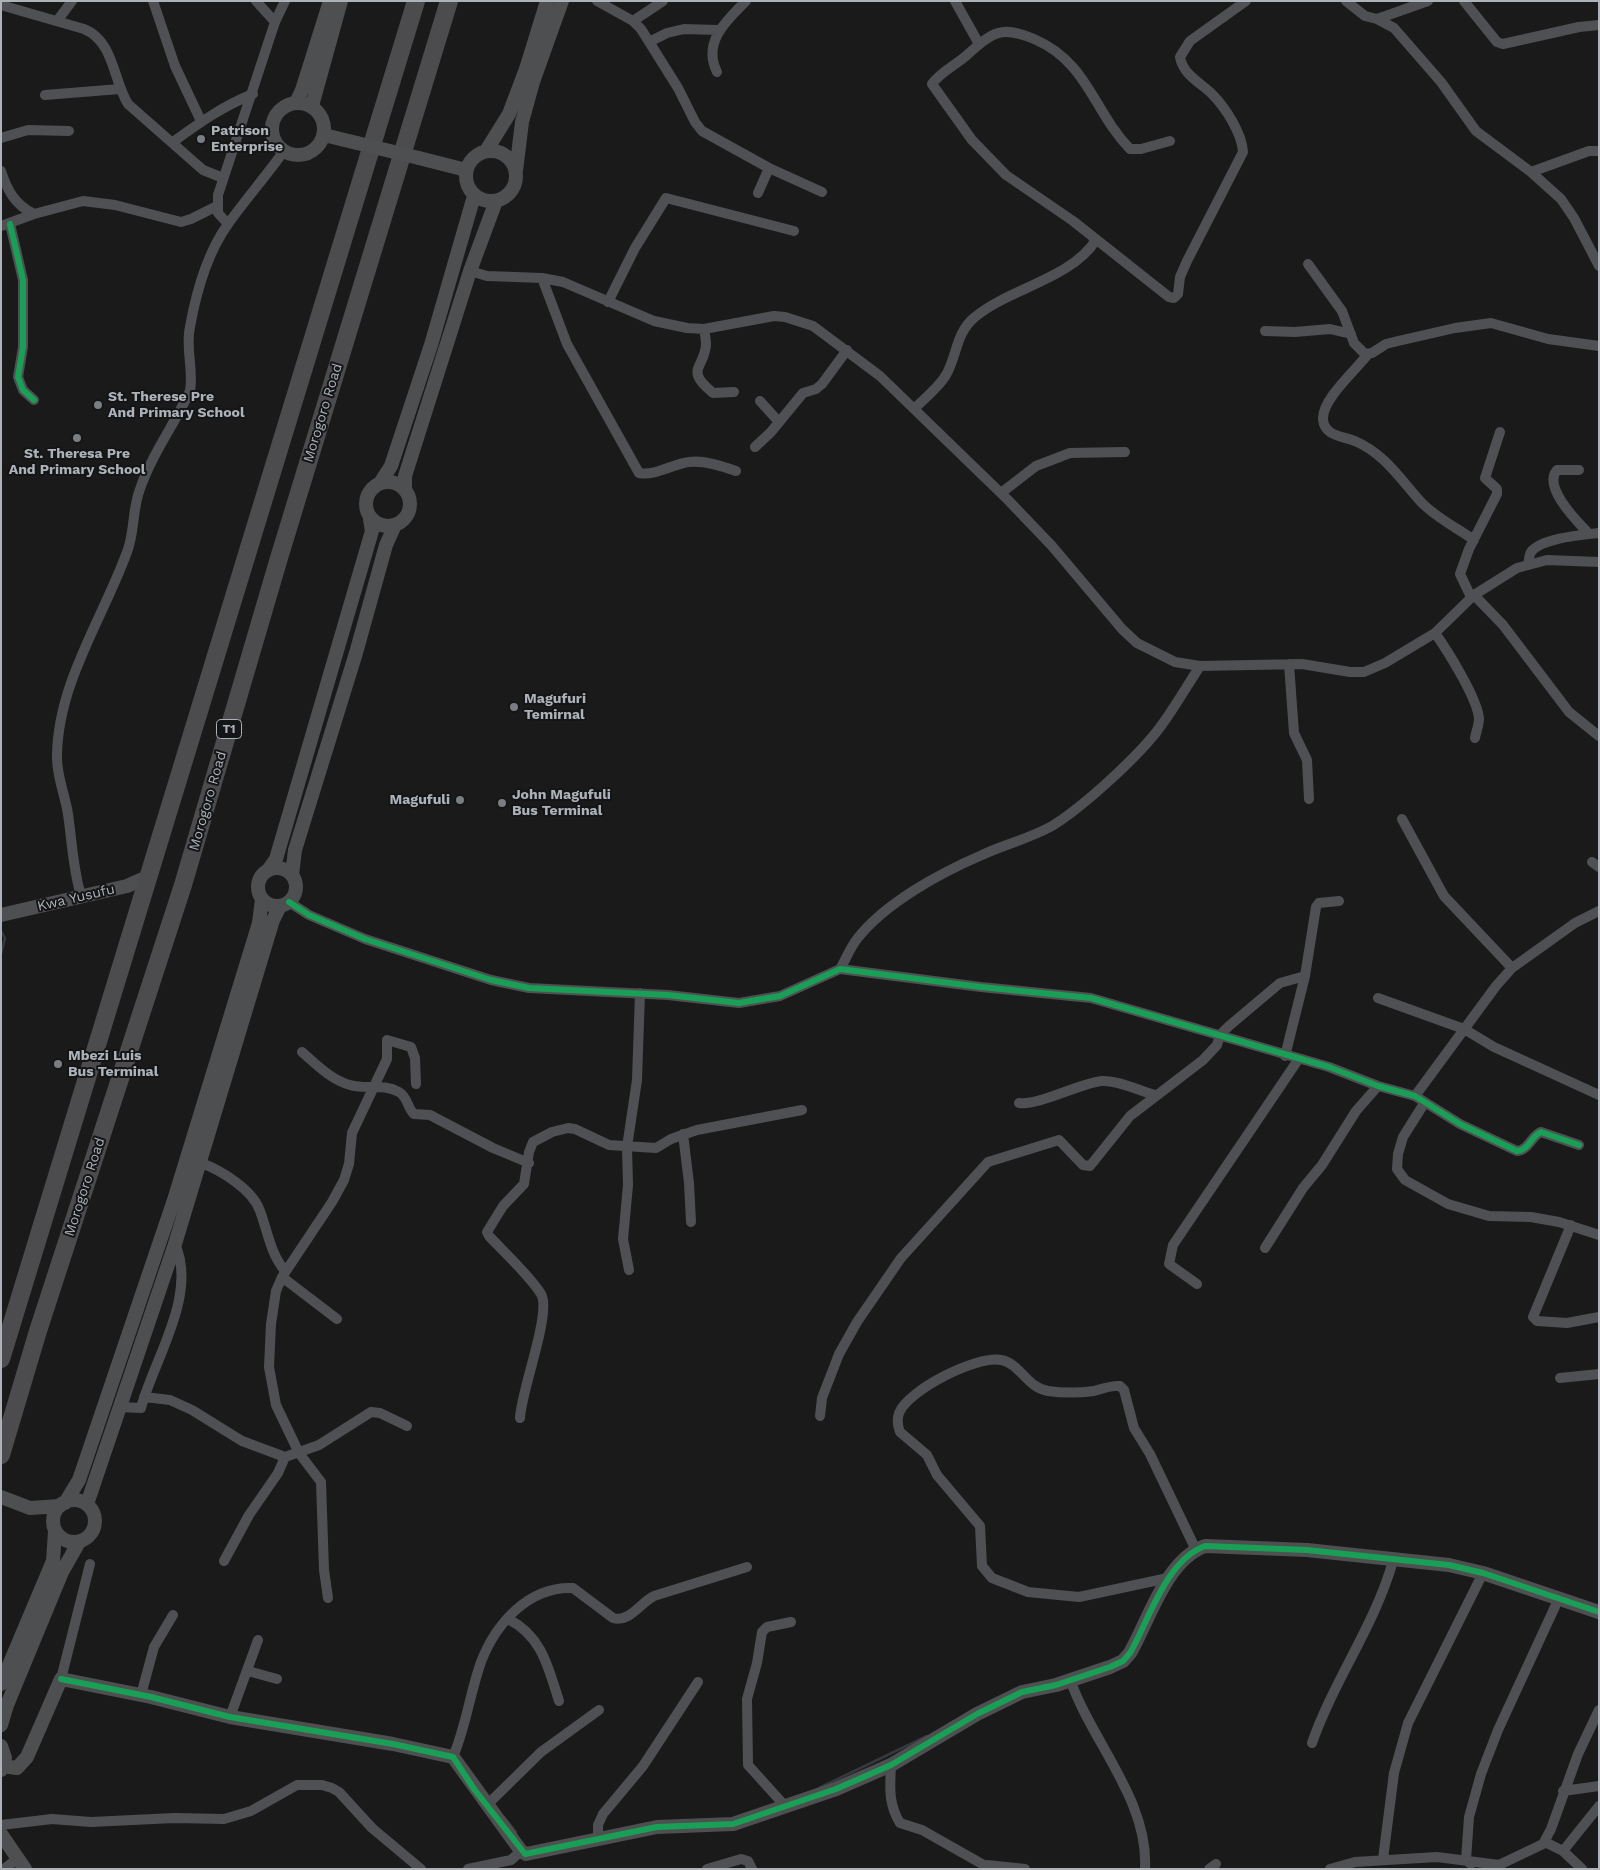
<!DOCTYPE html>
<html>
<head>
<meta charset="utf-8">
<style>
  body { margin:0 }
  #map { position:relative; width:1600px; height:1870px; overflow:hidden; background:#1a1a1a; font-family:"Work Sans",sans-serif }
  canvas { display:block }
  .frame { position:absolute; inset:0; border:2px solid #adb2b9; pointer-events:none }
</style>
</head>
<body>
<div id="map">
<canvas width="1600" height="1870"></canvas>
<div class="frame"></div>
</div>
<script>
const c = document.querySelector('canvas').getContext('2d');
c.lineJoin = 'round';
function stroke(path, color, width, dash) {
  c.strokeStyle = color;
  c.lineWidth = width;
  c.lineCap = dash ? 'butt' : 'round';
  c.setLineDash(dash || []);
  c.stroke(path);
}
function drawText(font, color, halo, rows, align = 'center') {
  c.font = font + ' "Work Sans",sans-serif';
  c.lineWidth = 4;
  c.setLineDash([]);
  c.textBaseline = 'middle';
  c.strokeStyle = halo;
  c.fillStyle = color;
  for (const [text, x, y, turn = 0] of rows) {
    c.save();
    c.translate(x, y);
    c.rotate((+turn || 0) * Math.PI / 180);
    c.textAlign = isNaN(turn) ? turn : align;
    if (halo) c.strokeText(text, 0, 0);
    c.fillText(text, 0, 0);
    c.restore();
  }
}
const stream = new Path2D(`
  M1 931 5 938 1 954
  M819 1788 927 1736
  M504 1817 516 1832`);
const street = new Path2D(`
  M153 1 175 66 201 121
  M256 1 275 22
  M597 1 633 21 641 29 678 88 695 122 702 131 769 168 822 192
  M955 1 979 44
  M1346 1 1365 16 1377 19 1394 28 1441 82 1476 131 1531 172 1561 199 1574 218 1599 266
  M1464 1 1497 42 1503 44 1579 27 1599 25
  M1 5 84 29C114 41 113 80 128 104L203 170 223 178
  M1377 19 1428 1
  M57 21 72 1
  M633 21 663 1
  M649 42 667 33 684 29 718 30
  M717 72C702 42 727 20 746 1
  M45 95 120 89
  M1 138 28 130 69 131
  M1170 141 1141 149H1130C1093 111 1088 62 1034 39 1001 25 993 32 967 55 956 65 940 72 932 84L972 140 1006 175 1073 221 1169 297 1174 298 1178 294 1180 277 1187 261 1243 152C1242 133 1225 107 1212 94 1201 83 1183 75 1180 57L1190 41 1246 1
  M173 142C199 123 223 106 253 94
  M1 171C7 190 15 205 34 214
  M1531 172 1589 151H1599
  M758 193 769 168
  M10 224 23 280V347L18 377 23 390 34 400
  M228 224 218 213V195L275 22 285 1
  M1 226 34 214 83 201 115 205 181 222 191 219 217 206
  M1308 264 1342 311 1354 343 1365 354 1372 353 1386 344 1398 341 1455 328 1491 323 1548 339 1599 346
  M470 271 487 276 542 278 563 282 654 321 687 328 704 329 774 316 785 317 813 326 880 376 1008 500 1052 546 1122 629 1137 643 1175 662 1200 666 1302 664 1350 672H1364L1385 663 1435 633 1474 595 1517 568 1547 560 1599 562
  M542 278 567 344 639 473C655 476 673 464 689 462 704 460 722 466 736 471
  M608 302 635 248 666 198 794 231
  M704 329C705 334 706 339 706 345 704 369 684 369 713 393L734 392
  M1265 331 1295 332 1330 329 1351 334
  M1368 354C1357 369 1322 399 1323 419 1324 436 1342 436 1355 441 1385 454 1400 479 1421 502 1435 517 1457 528 1474 540
  M760 401 779 422
  M915 408C925 398 939 387 946 375 957 356 956 332 975 317 1010 288 1071 279 1096 240
  M755 447 771 432 803 393 816 389 822 384 847 350
  M1579 470H1557C1542 487 1578 522 1589 534
  M1001 493 1036 466 1070 453 1125 452
  M1528 564C1529 561 1529 555 1531 552 1541 538 1582 535 1599 533
  M1474 595 1503 625 1569 712 1599 736
  M1471 597 1460 574 1469 549 1497 494V489L1485 478 1500 432
  M1435 633C1447 650 1478 699 1479 719 1479 725 1476 732 1475 738
  M1289 664 1294 733 1307 760 1309 799
  M1402 819 1444 896 1512 968
  M1592 862 1599 867
  M81 896C73 869 72 842 68 814 65 794 56 775 57 755 58 683 103 618 127 552 135 532 132 509 140 489 152 454 174 425 190 391 194 370 185 348 190 327 196 293 208 252 228 224 246 199 266 176 284 151
  M289 902 309 915 365 939 491 980 529 988 668 995 739 1003 780 996 840 969 981 987 1091 998 1329 1067 1378 1086 1415 1096 1460 1124 1517 1151C1529 1150 1531 1136 1541 1132L1579 1145
  M840 969C846 959 850 948 857 939 885 903 940 873 982 855 1005 844 1029 839 1052 826 1083 807 1139 756 1161 726 1175 707 1187 686 1200 666
  M1378 998 1464 1029 1494 1047 1599 1095
  M302 1052C316 1064 331 1080 350 1085 366 1090 383 1083 399 1092 408 1097 407 1108 414 1114L430 1115 493 1148 529 1163
  M1285 1056 1305 976 1316 907 1319 903 1339 901
  M1415 1096 1496 986 1512 968 1575 923 1599 911
  M1425 1102 1403 1137 1398 1154 1397 1169 1405 1180 1448 1204 1489 1216 1531 1217 1559 1222 1599 1235
  M1019 1103C1038 1106 1080 1083 1102 1081 1119 1080 1139 1091 1155 1095
  M683 1134 689 1183 691 1222
  M201 1163C221 1170 253 1190 260 1211 268 1232 270 1253 285 1271
  M1571 1225 1533 1317 1537 1321 1567 1323 1599 1317
  M1265 1248 1303 1188 1322 1165 1356 1111 1378 1086
  M629 1270 623 1239 628 1185 627 1147 637 1080 640 993
  M282 1277 337 1319
  M1197 1284 1169 1264 1173 1245 1298 1060
  M1560 1378 1599 1374
  M144 1397 170 1400 192 1410 242 1441 285 1457 319 1445 371 1412 380 1413 407 1426
  M120 1407 141 1408C154 1359 198 1295 175 1244
  M820 1416 822 1398 839 1354 857 1322 901 1258 988 1162 1059 1140 1083 1165 1090 1166 1130 1116 1203 1060 1217 1045 1220 1035 1229 1026 1280 983 1305 976
  M520 1418C521 1391 552 1312 541 1294 532 1278 502 1250 489 1236L487 1232 503 1206 524 1184 529 1152 533 1142 552 1132 568 1128 575 1129 609 1145 656 1148 671 1139 697 1130 802 1110
  M224 1561 249 1515 278 1473 285 1457
  M1168 1578 1079 1597 1028 1592 992 1578 982 1566 980 1526 937 1475 927 1455 900 1432C898 1427 897 1419 899 1413 908 1390 977 1355 1001 1360 1020 1363 1027 1388 1048 1391 1062 1393 1079 1393 1094 1391 1102 1389 1112 1385 1120 1386L1124 1390 1134 1428 1150 1454 1196 1550
  M328 1598 324 1570 321 1482 299 1453 276 1405 269 1367 271 1324 276 1291 282 1277 332 1202 344 1180 349 1164 352 1133 387 1059V1040L411 1047 415 1058 416 1084
  M508 1619C542 1636 548 1667 559 1701
  M248 1671 277 1679
  M61 1679 90 1564
  M1070 1679C1091 1741 1149 1800 1145 1869
  M141 1695 154 1647 173 1615
  M230 1717 258 1640
  M1312 1743C1334 1680 1375 1625 1393 1561
  M453 1757C466 1726 470 1693 481 1662 496 1623 529 1586 573 1588L613 1618C629 1623 640 1603 654 1596L747 1567
  M891 1765C890 1786 888 1804 900 1823L922 1830 991 1869
  M1563 1791 1599 1786
  M487 1805 541 1752 599 1710
  M785 1806 748 1765 747 1699 757 1663 762 1632 767 1627 791 1622
  M1 1825 52 1819 91 1822 174 1818 224 1819 251 1811 297 1785H322L332 1788 339 1792 372 1828 421 1869
  M598 1838V1825L603 1814 643 1766 698 1682
  M1545 1842 1563 1851 1582 1869
  M1563 1851 1599 1806
  M1383 1859 1394 1773 1408 1723 1483 1573
  M1471 1864 1466 1860 1469 1817 1481 1774 1498 1730 1559 1598
  M987 1865 1025 1869
  M4 1869 17 1859
  M468 1869 511 1860 521 1851
  M707 1869 741 1859 748 1861 752 1869
  M1209 1869 1216 1864
  M1330 1869 1355 1862 1437 1857 1499 1865 1543 1844 1551 1829 1578 1754 1599 1710`);
const secondary = new Path2D(`
  M272 129a26 26 0 1 1 52 0a26 26 0 1 1-52 0Z
  M296 103 302 90 330 1
  M312 106 341 1
  M324 135 357 143
  M466 176a25 25 0 1 1 50 0a25 25 0 1 1-50 0Z
  M486 151 509 114 526 69 547 1
  M419 158 466 170
  M516 171 522 122 533 82 562 1
  M366 504a22 22 0 1 1 44 0a22 22 0 1 1-44 0Z
  M380 483 391 466 431 345 474 196
  M405 490V476L470 271 496 201
  M258 887a19 19 0 1 1 38 0a19 19 0 1 1-38 0Z
  M269 869 276 859 372 531 370 519
  M292 875 295 850 356 653 386 545 395 525
  M1 915 127 886 150 876
  M1 1497 30 1508 60 1506
  M53 1521a21 21 0 1 1 42 0a21 21 0 1 1-42 0Z
  M65 1503 79 1480 174 1200 259 923 262 899
  M87 1504 175 1244 273 920 280 906
  M1 1684 53 1561 55 1531
  M1 1725 7 1705 62 1572 79 1542
  M1 1746 5 1758 1 1770
  M3 1766 17 1768 27 1757 61 1679 151 1697 230 1717 393 1744 453 1757 521 1851 526 1854 657 1827 733 1824 836 1789 891 1765 977 1714 1022 1692 1056 1685 1110 1667 1123 1661 1130 1653C1149 1620 1166 1560 1205 1546L1307 1550 1449 1565 1483 1573 1599 1612
  M1 1834 25 1869`);
const highway = new Path2D(`
  M1 1359 416 1
  M1 1455 38 1331 183 885 279 558 449 1`);
const secondaryBridge = new Path2D(`
  M357 143 419 158`);
const cycleway = new Path2D(`
  M10 224 23 280V347L18 377 23 390 34 400
  M289 902 309 915 365 939 491 980 529 988 668 995 739 1003 780 996 840 969 981 987 1091 998 1329 1067 1378 1086 1415 1096 1460 1124 1517 1151C1529 1150 1531 1136 1541 1132L1579 1145
  M61 1679 151 1697 230 1717 393 1744 453 1757 474 1789 525 1854 657 1827 733 1824 836 1789 891 1765 977 1714 1022 1692 1056 1685 1110 1667 1123 1661 1130 1653C1149 1620 1166 1560 1205 1546L1307 1550 1449 1565 1483 1573 1599 1612`);
const markers = [
  [201,139,5,"#7a7d81"],
  [98,405,5,"#7a7d81"],
  [77,438,5,"#7a7d81"],
  [514,707,5,"#7a7d81"],
  [460,800,5,"#7a7d81"],
  [502,803,5,"#7a7d81"],
  [58,1064,5,"#7a7d81"]
];
const shields = [
  [229,729,25]
];
const shieldNames = [
  ["T1",229,729]
];
const poiNames = [
  ["Patrison",211,131],
  ["Enterprise",211,147],
  ["St. Therese Pre",108,397],
  ["And Primary School",108,413],
  ["St. Theresa Pre",77,454,"center"],
  ["And Primary School",77,470,"center"],
  ["Magufuri",524,699],
  ["Temirnal",524,715],
  ["John Magufuli",512,795],
  ["Bus Terminal",512,811],
  ["Magufuli",450,800,"right"],
  ["Mbezi Luis",68,1056],
  ["Bus Terminal",68,1072]
];
const streetNames = [
  ["Morogoro Road",323,413,-73],
  ["Morogoro Road",208,801,-74],
  ["Kwa Yusufu",76,898,-13],
  ["Morogoro Road",85,1187,-72]
];
stroke(stream, '#333a3f', 2.5);
stroke(street, '#4f5053', 10);
stroke(secondary, '#4e4f50', 14);
stroke(highway, '#4c4c4f', 18);
stroke(secondaryBridge, '#4e4f50', 14);
stroke(cycleway, '#1a9f57', 6);
for (const [x, y, r, color] of markers) {
  const dot = new Path2D();
  dot.arc(x, y, r, 0, 2 * Math.PI);
  c.fillStyle = color;
  c.fill(dot);
  stroke(dot, '#141516', 2);
}
for (const [x, y, w] of shields) {
  const box = new Path2D();
  box.roundRect(x - w / 2, y - 9.5, w, 19, 4);
  c.fillStyle = '#141516';
  c.fill(box);
  stroke(box, '#adb2b9', 1);
}
drawText('bold 12px', '#adb2b9', null, shieldNames);
drawText('bold 14px', '#adb2b9', '#141516', poiNames, 'left');
drawText('14px', '#adb2b9', '#141516', streetNames);
</script>
</body>
</html>
